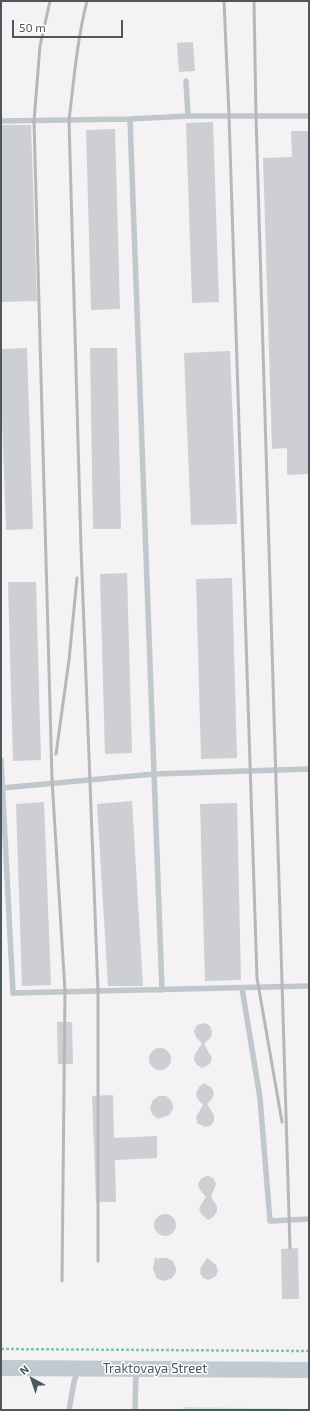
<!DOCTYPE html>
<html>
<head>
<meta charset="utf-8">
<style>
  body { margin:0 }
  #map { position:relative; width:310px; height:1411px; overflow:hidden; background:#f4f2f2; font-family:"Exo 2",sans-serif }
  canvas { display:block }
  .frame { position:absolute; inset:0; border:2px solid #4c565e; pointer-events:none }
  .north { position:absolute; left:12px; top:1359px; width:40px; height:40px; -webkit-text-stroke:3px #fff; paint-order:stroke; rotate:320deg; font-size:11px; font-weight:700; line-height:16px; text-align:center; color:#4c565e }
  .north::after { content:''; display:block; margin:auto; width:14px; height:18px; background:#4c565e; clip-path:polygon(50% 0,100% 100%,50% 72%,0 100%) }
  .scale { position:absolute; left:12px; top:20px; width:111px; height:18px; box-sizing:border-box; border:2px solid #4c565e; border-top:0; padding-left:5px; font-size:12px; line-height:14px; white-space:nowrap; color:#4c565e; -webkit-text-stroke:3px #fff; paint-order:stroke }
</style>
</head>
<body>
<div id="map">
<canvas width="310" height="1411"></canvas>
<div class="frame"></div>
<div class="north">N</div>
<div class="scale">50 m</div>
</div>
<script>
const c = document.querySelector('canvas').getContext('2d');
c.lineJoin = 'round';
function fillPath(path, color) {
  c.fillStyle = color;
  c.fill(path, 'evenodd');
}
function stroke(path, color, width, dash) {
  c.strokeStyle = color;
  c.lineWidth = width;
  c.lineCap = dash ? 'butt' : 'round';
  c.setLineDash(dash || []);
  c.stroke(path);
}
function drawText(font, color, halo, rows, align = 'center') {
  c.font = font + ' "Exo 2",sans-serif';
  c.lineWidth = 3;
  c.setLineDash([]);
  c.textBaseline = 'middle';
  c.strokeStyle = halo;
  c.fillStyle = color;
  for (const [text, x, y, turn = 0] of rows) {
    c.save();
    c.translate(x, y);
    c.rotate((+turn || 0) * Math.PI / 180);
    c.textAlign = isNaN(turn) ? turn : align;
    if (halo) c.strokeText(text, 0, 0);
    c.fillText(text, 0, 0);
    c.restore();
  }
}
const green = new Path2D(`
  M183 1407 309 1409V1410H183Z`);
const building = new Path2D(`
  M193 42 195 71 179 72 177 43Z
  M213 122 219 302 192 303 186 123Z
  M1 125H31L37 301 1 302Z
  M115 129 120 309 91 310 86 130Z
  M291 131H309V474L287 475V448L272 449 263 158 292 157Z
  M27 348 33 529 6 530 1 390V349Z
  M90 348H117L121 529H93Z
  M230 351 237 524 191 525 184 353Z
  M127 573 132 753 105 754 100 574Z
  M232 578 237 758 201 759 196 579Z
  M8 582H36L41 760 13 761Z
  M132 801 143 986H108L97 804Z
  M44 802 51 985 22 986 16 804Z
  M237 803 241 980 205 981 200 804Z
  M57 1022H72L73 1064H58Z
  M205 1023 210 1026 212 1031 211 1037 204 1044 212 1058 210 1064 202 1068 197 1065 194 1060 195 1054 202 1044 196 1037 194 1031 197 1025Z
  M149 1059a11 11 0 1 1 22 0a11 11 0 1 1-22 0Z
  M204 1083 212 1088 214 1093 212 1099 207 1104 214 1115V1121L210 1126 205 1127 197 1123 196 1117 203 1105 197 1098 196 1093 199 1087Z
  M113 1095 114 1138 157 1136V1158L115 1160 116 1202H96L92 1096Z
  M159 1096H166L170 1099 173 1105V1109L169 1115 158 1119 152 1114 150 1107 153 1100Z
  M206 1176H209L214 1179 216 1184 211 1197 217 1206V1212L213 1217 208 1220 201 1214 199 1208 206 1197 200 1190 198 1184 201 1179Z
  M154 1225a11 11 0 1 1 22 0a11 11 0 1 1-22 0Z
  M298 1248 299 1299H282L281 1249Z
  M155 1257 159 1260 158 1258H166L173 1261 176 1268V1272L172 1278 165 1281 158 1279 156 1277 153 1269Z
  M207 1258 216 1265 218 1271 216 1276 209 1280 203 1278 200 1273 201 1267Z`);
const path = new Path2D(`
  M1 1349 309 1351`);
const lane = new Path2D(`
  M186 81 188 116
  M130 119 162 990
  M1 121 130 119 188 116H309
  M1 760 13 993 309 986
  M2 788 154 774 309 769
  M242 988 260 1098 270 1221 309 1219
  M69 1410 74 1382 78 1369
  M135 1410 136 1370`);
const secondary = new Path2D(`
  M1 1368 309 1370`);
const rail = new Path2D(`
  M50 1 40 46 34 121 52 779 65 992 62 1281
  M87 1C77 40 74 80 69 120L81 548 98 991V1261
  M224 1 229 116 257 978 282 1122
  M254 1 256 116 290 1248
  M56 754 69 660 77 578`);
const streetNames = [
  ["Traktovaya Street",155,1369]
];
fillPath(green, '#c6ecd2');
fillPath(building, '#cdcfd4');
stroke(path, '#82c7a0', 2.5, [3, 2]);
stroke(lane, '#c0c7cd', 5.5);
stroke(secondary, '#c0cad1', 16);
stroke(rail, '#b5b8bb', 3);
drawText('13px', '#4c565e', '#fff', streetNames);
</script>
</body>
</html>
